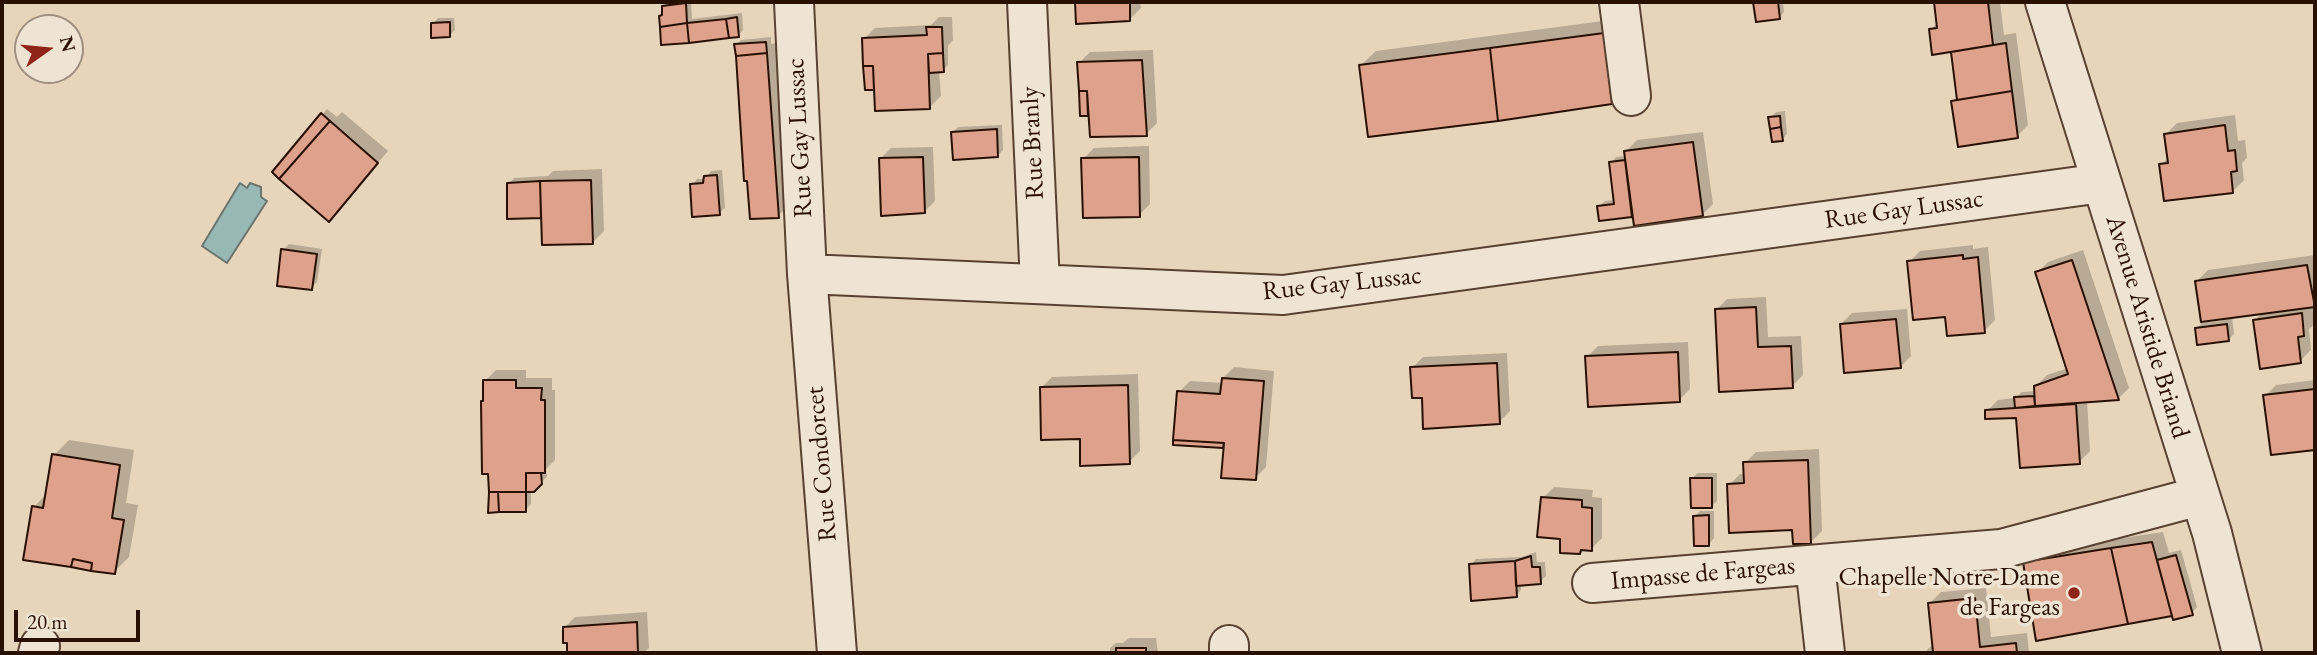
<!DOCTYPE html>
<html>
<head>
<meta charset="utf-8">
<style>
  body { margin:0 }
  #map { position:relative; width:2317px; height:655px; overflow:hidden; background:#e6d5bb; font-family:"EB Garamond",serif }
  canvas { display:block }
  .frame { position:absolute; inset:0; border:4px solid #281003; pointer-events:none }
  .north { position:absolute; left:14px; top:14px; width:70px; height:70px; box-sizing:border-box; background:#efe4d3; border:2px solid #9f8f80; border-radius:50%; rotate:75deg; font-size:19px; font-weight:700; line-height:28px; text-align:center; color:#281003 }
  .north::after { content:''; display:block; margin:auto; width:24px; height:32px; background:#8f2418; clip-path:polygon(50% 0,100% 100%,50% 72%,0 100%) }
  .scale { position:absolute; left:14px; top:610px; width:126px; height:32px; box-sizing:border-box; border:4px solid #281003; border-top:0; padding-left:9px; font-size:21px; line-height:24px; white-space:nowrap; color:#281003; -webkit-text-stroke:5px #efe4d3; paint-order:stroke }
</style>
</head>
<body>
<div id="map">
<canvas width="2317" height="655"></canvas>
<div class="frame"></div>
<div class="north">N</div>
<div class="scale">20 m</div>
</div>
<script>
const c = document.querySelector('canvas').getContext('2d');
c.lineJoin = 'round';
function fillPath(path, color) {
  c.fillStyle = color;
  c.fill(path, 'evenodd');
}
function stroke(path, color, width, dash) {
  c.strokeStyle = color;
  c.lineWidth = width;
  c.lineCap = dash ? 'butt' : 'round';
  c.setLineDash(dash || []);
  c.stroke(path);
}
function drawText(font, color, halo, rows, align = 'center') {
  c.font = font + ' "EB Garamond",serif';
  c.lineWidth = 7;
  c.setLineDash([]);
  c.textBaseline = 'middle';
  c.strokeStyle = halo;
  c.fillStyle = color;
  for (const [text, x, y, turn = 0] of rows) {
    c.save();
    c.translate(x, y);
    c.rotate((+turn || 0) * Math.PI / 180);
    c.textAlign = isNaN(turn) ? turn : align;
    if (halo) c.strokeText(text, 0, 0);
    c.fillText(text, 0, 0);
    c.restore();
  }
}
const water = new Path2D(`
  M240 183 247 188 250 183 261 187V197L267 201 227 263 202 246Z`);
const shadow = new Path2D(`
  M668 2H691L692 19 742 13 743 30 738 36 663 43V7Z
  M1077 2H1140L1141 8 1130 19 1077 22Z
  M1755 2H1783L1784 12 1779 18 1757 20Z
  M1936 2H2000L2004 35 2016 33 2028 125 2017 136 1953 102 1959 96 1952 50 1931 30 1938 22Z
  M939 17H952L953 40 948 46V65L943 70 939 71 941 96 930 107 875 88H866L864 39 875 28 931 25Z
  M438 18H454L455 30 449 36 433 24Z
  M1618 19 1626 88 1611 103 1361 65 1376 51Z
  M771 37V44L777 43 789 205 778 216 736 45 741 40Z
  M1153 50 1157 123 1146 134 1090 112 1087 114 1079 63 1090 52Z
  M327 109 337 117 342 112 388 151 340 208 322 115Z
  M1785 111 1787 134 1782 139 1770 118 1776 112Z
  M2235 115 2238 141 2245 140 2247 158 2242 163 2244 180 2233 191 2161 165 2169 157 2166 134 2177 123Z
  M1002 125 1003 150 997 156 953 132 958 127Z
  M1703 132 1713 204 1702 215 1634 213 1631 216 1599 206 1605 201 1615 200 1611 163 1616 157 1626 156V151L1637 140Z
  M1149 146 1150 204 1139 215 1083 159 1094 148Z
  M933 147 935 201 924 212 880 159 891 148Z
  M602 169 604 231 593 242 543 214 540 216 509 183 514 178 548 176 553 171Z
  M722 170 725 208 719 213 692 185 697 179H705L711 171Z
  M289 244 322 249 317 282 311 288 283 250Z
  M1973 245V249L1988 247 1995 320 1984 331 1946 315 1909 262 1920 251Z
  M2083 250 2129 388 2118 399 2087 401 2090 451 2079 462 2017 416 1987 411 1998 400 2015 398 2022 392 2036 391V386L2047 375 2068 368 2037 273 2048 262ZM2044 404V408L2026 409V405Z
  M2315 255V304L2313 306 2315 324 2309 329 2311 350 2300 361 2255 320 2263 312 2232 316 2234 334 2228 340 2196 329 2202 323 2222 321 2197 281 2208 270Z
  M1766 297 1768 337 1801 336 1803 375 1792 386 1716 310 1727 299Z
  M1907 309 1911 356 1900 367 1841 324 1852 313Z
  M1688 342 1690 389 1679 400 1587 357 1598 346Z
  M1507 353 1510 411 1499 422 1423 397 1412 368 1423 357Z
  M1234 367 1274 371 1266 467 1255 478 1225 447 1175 444 1179 392 1190 381 1223 383V378Z
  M496 370H526V378H552V390H555V460L546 469 547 477 531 490V504L525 510 485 400V381Z
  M1138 374 1140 451 1129 462 1081 438 1041 388 1052 377Z
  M2315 380V449L2272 453 2265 396 2276 385Z
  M69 440 134 450 126 503 138 505 129 557 114 572 34 507 48 492 54 455Z
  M1819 449 1822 531 1811 542 1794 528 1729 485 1740 474H1745V463L1756 452Z
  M1697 473H1717V501L1712 506 1692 479Z
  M1554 487 1593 490 1592 497 1602 498V538L1591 549H1583L1580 552 1562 537 1543 498Z
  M1700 511H1714V538L1709 544 1694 517Z
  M2163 532 2169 553 2181 550 2197 607 2192 613 2173 614 2024 562 2035 551Z
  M1536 552 1537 562H1545L1546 576 1540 582 1521 584V590L1516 596 1471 565 1476 559 1522 557Z
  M1986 588 1991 637 2027 633 2029 653H1924L1934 643 1930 603 1941 592Z
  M647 612 649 648 643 653H569L568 641 564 628 575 617Z
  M1129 638H1156L1158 653H1110V648L1116 643H1123Z`);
const building = new Path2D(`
  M1075 2H1130V21L1076 24Z
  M1753 2H1778L1780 19 1756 22Z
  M1934 2H1988L1993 45 1932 55 1929 29 1937 28Z
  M686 3 687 23 660 27 659 16 662 15V6Z
  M737 17 739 37 729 38 726 19Z
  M726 19 729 38 689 43 687 23Z
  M450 22V37L431 38V23Z
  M687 23 689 43 661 45 660 27Z
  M926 27H942L943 53 928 54 930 109 875 111 873 66H863L862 38 927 35Z
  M1604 33 1612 104 1498 121 1490 48Z
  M766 42 767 53 736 56 734 44Z
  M2006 43 2012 91 1957 100 1951 52Z
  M1490 48 1498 121 1368 137 1359 65Z
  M767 53 779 218 750 219 747 181H744L736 56Z
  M943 53 944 72 929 73 928 54Z
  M1142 60 1147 136 1090 137 1087 91H1079L1077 62Z
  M863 66H873L874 90H865Z
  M1079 91H1087L1088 116H1080Z
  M2012 91 2018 138 1958 147 1951 101Z
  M321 113 330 121 279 179 272 172Z
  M1780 116 1781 127 1770 129 1768 117Z
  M330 121 378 163 329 222 279 179Z
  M2225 125 2228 151 2235 150 2237 171 2231 172 2233 193 2164 201 2159 164 2168 163 2164 134Z
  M1781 127 1783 141 1772 142 1770 129Z
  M997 129 998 157 953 160 951 132Z
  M1693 142 1703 216 1634 226 1624 151Z
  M923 157 925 213 881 216 879 158Z
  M1139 157 1140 217 1083 218 1081 158Z
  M1625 160 1632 217 1599 221 1597 206 1614 204 1609 162Z
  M717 175 720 215 692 217 690 184 703 183 704 176Z
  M591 180 593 244 542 245 540 181Z
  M540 181 541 218 507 219V183Z
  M281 249 317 254 312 290 277 286Z
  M1963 255V259L1978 257 1985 333 1947 336 1945 317 1913 320 1907 261Z
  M2072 260 2119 400 2035 406 2034 386 2068 374 2035 272Z
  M2307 265 2315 307 2201 322 2195 281Z
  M1756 307 1758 347 1791 346 1793 388 1719 392 1715 309Z
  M2302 313 2304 336 2298 337 2301 363 2260 369 2253 320Z
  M1896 319 1901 368 1844 373 1840 324Z
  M2227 324 2229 341 2197 345 2195 328Z
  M1678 352 1680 402 1588 407 1585 356Z
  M1497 363 1500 424 1423 429 1422 398H1412L1410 367Z
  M1222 378 1264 381 1256 480 1221 478 1224 443 1173 440 1177 391 1220 394Z
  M483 380H516V388H542L541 400H545V473H526V492H489L488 474H482L481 401H483Z
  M1128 385 1130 464 1080 466V439L1041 440 1040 387Z
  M2315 389V450L2271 455 2263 395Z
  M2034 396 2035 406 2015 408 2014 397Z
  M2076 404 2080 464 2020 468 2016 418 1985 419V410Z
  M1173 440 1224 443 1223 448 1173 445Z
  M52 454 120 465 112 518 124 520 115 574 91 571 92 563 73 559 71 567 23 560 32 506 43 508Z
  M1808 460 1811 544H1793L1792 530 1729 533 1727 484 1744 483 1743 462Z
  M526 473H541L542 484 534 492H526Z
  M1690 478H1712V508H1691Z
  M489 492H498L499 512 488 513Z
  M498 492H526V512H499Z
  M1541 497 1582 500V507L1592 508V551L1581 550 1580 554 1560 553V539L1537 537Z
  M1709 515V546H1694L1693 516Z
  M2152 542 2172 616 2128 624 2111 548Z
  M2111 548 2128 624 2036 641 2023 562Z
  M2176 555 2193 615 2173 620 2157 560Z
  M1531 556 1532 567H1540L1541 584 1516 586 1515 561Z
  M73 559 92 563 91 571 71 567Z
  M1515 561 1517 597 1471 601 1469 564Z
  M1975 598 1980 647 2016 643 2017 653H1921L1933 652 1928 603Z
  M637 622 638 653H567V643H563V627Z
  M1116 648H1146V653H1116Z`);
const minor = new Path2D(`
  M794 2 807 274 1283 295 2102 183
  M1027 2 1040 284
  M1619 2 1631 96
  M2045 2 2212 533 2242 653
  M807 274 837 653
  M1815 565 1825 653
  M1592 583 2001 549 2200 496
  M38 653 40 646
  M1229 653V645`);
const markers = [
  [2074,593,7,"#8f2418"]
];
const streetNames = [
  ["Rue Gay Lussac",800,138,-93],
  ["Rue Branly",1033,143,-93],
  ["Rue Gay Lussac",1904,210,-8],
  ["Rue Gay Lussac",1342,284,-6],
  ["Avenue Aristide Briand",2147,327,73],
  ["Rue Condorcet",822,464,-95],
  ["Impasse de Fargeas",1703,574,-5]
];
const poiNames = [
  ["Chapelle Notre-Dame",2060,578],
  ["de Fargeas",2060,608]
];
fillPath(water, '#97b8b4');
stroke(water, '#6b756d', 2);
fillPath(shadow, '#0003');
fillPath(building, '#dea18b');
stroke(building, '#281003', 2);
stroke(minor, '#584131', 42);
stroke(minor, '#efe4d3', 38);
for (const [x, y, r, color] of markers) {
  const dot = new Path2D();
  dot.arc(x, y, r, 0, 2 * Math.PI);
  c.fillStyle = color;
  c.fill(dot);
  stroke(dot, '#efe4d3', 2.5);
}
drawText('26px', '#281003', '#efe4d3', streetNames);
drawText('26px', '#281003', '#efe4d3', poiNames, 'right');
</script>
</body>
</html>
